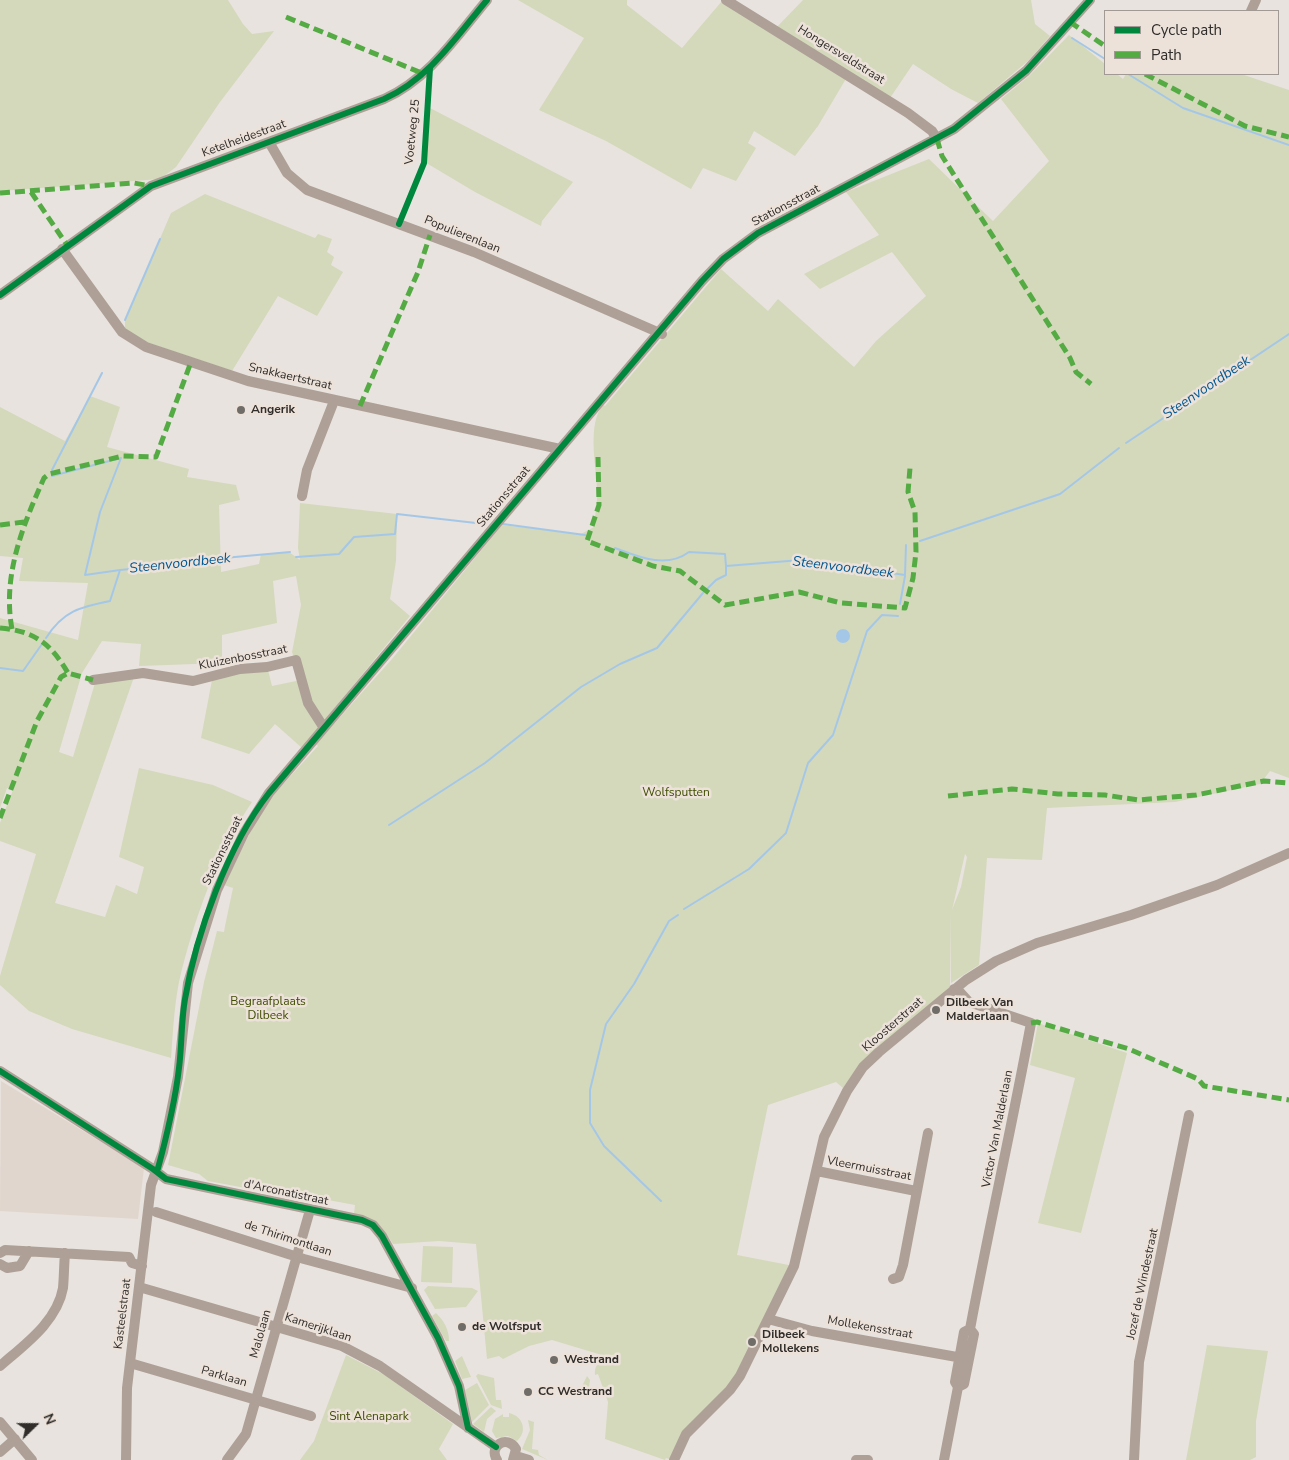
<!DOCTYPE html>
<html>
<head>
<meta charset="utf-8">
<style>
  body { margin:0 }
  #map { position:relative; width:1289px; height:1460px; overflow:hidden; background:#e8e3de; font-family:"Nunito Sans",sans-serif }
  canvas { display:block }
  .legend { position:absolute; left:1104px; top:10px; width:175px; height:65px; box-sizing:border-box; background:#ece2da; border:1px solid #a19a94; margin:0; padding:6px 9px; list-style:none; font-size:15px; color:#302d2a }
  .legend li { display:flex; align-items:center; gap:10px; height:25px }
  .legend b { width:25px; border:1px solid #a19a94 }
  .north { position:absolute; left:10px; top:1400px; width:50px; height:50px; -webkit-text-stroke:4px #ece2da; paint-order:stroke; rotate:68deg; font-size:14px; font-weight:700; line-height:20px; text-align:center; color:#302d2a }
  .north::after { content:''; display:block; margin:auto; width:18px; height:22px; background:#302d2a; clip-path:polygon(50% 0,100% 100%,50% 72%,0 100%) }
</style>
</head>
<body>
<div id="map">
<canvas width="1289" height="1460"></canvas>
<ul class="legend">
<li><b style="height:6px;background:#00873e"></b>Cycle path</li>
<li><b style="height:6px;background:#54ab44"></b>Path</li>
</ul>
<div class="north">N</div>
</div>
<script>
const c = document.querySelector('canvas').getContext('2d');
c.lineJoin = 'round';
function fillPath(path, color) {
  c.fillStyle = color;
  c.fill(path, 'evenodd');
}
function stroke(path, color, width, dash) {
  c.strokeStyle = color;
  c.lineWidth = width;
  c.lineCap = dash ? 'butt' : 'round';
  c.setLineDash(dash || []);
  c.stroke(path);
}
function drawText(font, color, halo, rows, align = 'center') {
  c.font = font + ' "Nunito Sans",sans-serif';
  c.lineWidth = 5;
  c.setLineDash([]);
  c.textBaseline = 'middle';
  c.strokeStyle = halo;
  c.fillStyle = color;
  for (const [text, x, y, turn = 0] of rows) {
    c.save();
    c.translate(x, y);
    c.rotate((+turn || 0) * Math.PI / 180);
    c.textAlign = isNaN(turn) ? turn : align;
    if (halo) c.strokeText(text, 0, 0);
    c.fillText(text, 0, 0);
    c.restore();
  }
}
const built = new Path2D(`
  M1 1081 144 1168 138 1219 0 1211Z`);
const green = new Path2D(`
  M0 0H228L243 24 252 34 274 31 220 102 176 167 160 179 0 191Z
  M518 0H627V5L682 48 722 1 773 31 803 0H1031L1035 24 1050 36 1028 61 978 103 951 89 913 64 890 98 850 72 818 126 795 156 754 131 748 143 756 148 736 181 703 168 691 189 606 141 539 110 584 38Z
  M1069 35 1105 64V74H1117L1123 79 1126 74H1241L1289 90V778L1270 771 1260 784 1175 802 1047 808 1042 860 987 858 979 965 951 983V912L950 987 843 1088 836 1082 768 1105 737 1255 794 1266 740 1376 701 1417 672 1460 666 1458 665 1460 605 1439 608 1402 598 1374 595 1375C594 1366 599 1362 605 1356L552 1340 529 1346 503 1359 499 1356 487 1359 476 1244 439 1241 393 1244C383 1226 373 1221 354 1214L355 1205 253 1186 251 1189 208 1181 199 1174 168 1165 204 982 217 931 224 932 225 926 233 888 224 885 264 805 318 746 316 744 392 659 502 525 581 534 594 527C595 514 598 501 597 488 596 465 587 424 603 405L605 406 721 269 768 311 778 299 854 367 876 341 926 296 892 252 820 289 804 274 879 235 846 192 929 159 993 221 1049 161 1001 99 1029 76ZM965 854 967 857 961 887 952 910Z
  M430 108 573 182 542 221 541 226 475 192 423 161Z
  M205 194 315 238 318 234 332 239 327 252 334 257 331 265 343 272 317 316 278 296 232 371 148 343 125 331V320L171 213Z
  M90 396 120 407 107 447 189 469 187 477 236 485 240 500 219 505 221 572 259 564 261 554 289 552 300 560 298 548 300 503 397 514 396 561 390 599 410 616 302 748 275 724 249 754 201 738 212 680 241 672 268 670 272 686 301 680 292 652 301 605 296 576 273 581 277 623 222 635V663L139 666 141 644 102 641 82 673 59 752 73 757 95 683 134 677 55 903 105 917 116 885 137 894 144 867 119 857 139 768 213 785 252 802C218 851 192 925 179 982 174 1007 173 1033 171 1058L72 1029 29 1011 0 985V976L36 854 0 841V823L13 790 7 788 0 808V618L78 640 88 583 19 581 23 558 0 556V407L65 441Z
  M1038 1023 1127 1053 1081 1233 1038 1223 1075 1078 1030 1065Z
  M423 1246 453 1247 452 1283 421 1282Z
  M428 1286 472 1288 478 1291 466 1307 435 1309 424 1290Z
  M436 1313C444 1321 449 1329 449 1341H446L432 1316Z
  M1207 1345 1268 1351 1256 1421V1457L1250 1460H1186Z
  M346 1355 385 1375 453 1424 439 1449 447 1460H300L314 1441Z
  M462 1356 471 1377 462 1379 455 1361Z
  M478 1374 494 1378 496 1400H501L502 1409 491 1405 476 1376Z
  M587 1376 590 1380 589 1387 572 1395V1387L580 1390Z
  M477 1383 489 1405 472 1422 465 1390Z
  M491 1407 496 1411 487 1419 484 1432 473 1424Z
  M509 1413C523 1416 528 1431 517 1441L508 1436 496 1438 492 1431 495 1419 503 1414V1417H509Z
  M528 1420 534 1422 532 1449 538 1450 539 1455 548 1460 522 1449 530 1430Z`);
const water = new Path2D(`
  M836 636a7 7 0 1 1 14 0a7 7 0 1 1-14 0Z`);
const stream = new Path2D(`
  M1072 38 1105 59
  M1128 74 1183 108 1289 145
  M125 320 160 239
  M102 373 52 470V476L121 458 100 512 85 575 120 570
  M1126 443 1289 334
  M503 524 585 535
  M920 541 1060 494 1119 448
  M615 548C639 557 666 569 689 552L725 554 726 566 801 560 905 575 906 545
  M296 557 339 554 354 537 395 534 397 514 476 523
  M707 589 716 580 726 575V566
  M900 604 905 576
  M46 638C63 611 80 607 110 601L120 570 222 560 224 558 290 552
  M0 668 23 671 42 644
  M389 825 485 763 581 687 620 664 657 648 703 593
  M684 909 749 869 786 833 808 763 833 735 867 631 882 615 898 616
  M661 1201 604 1146 590 1123V1090L606 1024 634 984 669 921 678 915`);
const minor = new Path2D(`
  M726 0 908 113 932 131 937 139
  M1251 11 1256 0
  M269 142 287 173 307 190 474 252 662 334
  M62 249 122 332 146 347 248 381 560 449
  M0 295 151 186 384 99C429 79 456 37 487 0
  M302 496 307 470 334 401
  M93 680 143 673 193 681 240 669 267 667 296 660 308 703 324 728
  M0 1071 153 1169 166 1179 362 1220 373 1225 382 1236 438 1338 459 1386 468 1428
  M817 1171 916 1191
  M156 1212 304 1259 412 1288
  M0 1253 5 1250 129 1257 132 1263 142 1266
  M0 1264 7 1268 20 1266 29 1251
  M893 1279 899 1277 903 1265 928 1133
  M139 1287 342 1346 380 1366 496 1447
  M768 1319 812 1331 968 1359
  M130 1363 311 1416
  M0 1366C24 1345 57 1322 63 1288 64 1277 64 1265 65 1253
  M958 1387 955 1382 964 1332 970 1329
  M0 1422 32 1460
  M0 1452 15 1439
  M516 1456 529 1460
  M126 1460 127 1388 151 1185 163 1152 178 1077 188 983 217 890 244 833 269 793 702 281 723 259 758 233 954 129 1026 71 1090 0
  M227 1460 246 1434 310 1210
  M497 1460C488 1446 507 1434 516 1449L513 1460
  M674 1460 686 1434 730 1390 740 1376 794 1266 824 1137 847 1091 863 1067 879 1052 966 980 996 961 1037 943 1131 915 1217 885 1289 853
  M856 1460H868
  M944 1460 958 1387 964 1384 974 1334 970 1329C989 1227 1012 1126 1031 1023L969 1002 959 991 954 989
  M1134 1460 1139 1362 1189 1115`);
const quiet = new Path2D(`
  M286 17 424 74
  M1070 22 1105 46
  M1145 74 1245 126 1289 137
  M937 139 942 156 1070 358 1076 372 1091 384
  M31 192 67 245
  M0 193 134 183 151 186
  M360 406 418 272 430 235
  M598 457 599 505 587 541 653 566 680 571 725 605 799 592 841 603 905 608 913 578 916 552 915 512 908 492 910 468
  M0 525 24 522
  M0 628C35 631 51 644 68 673
  M12 629C2 576 23 525 44 478L49 474 123 456 156 457 191 362
  M948 796 1012 789 1058 794 1105 795 1138 800 1196 795 1264 781 1289 783
  M0 818 37 721 61 677 68 673 93 680
  M1031 1023 1037 1022 1129 1049 1198 1079 1204 1086 1289 1100`);
const cycleway = new Path2D(`
  M399 224 424 163 430 68
  M0 295 151 186 384 99C429 79 456 37 487 0
  M0 1071 153 1169 166 1179 362 1220 373 1225 382 1236 438 1338 459 1386 468 1428 496 1447
  M157 1172C166 1139 175 1103 179 1068 182 1045 181 1022 185 999 196 934 228 845 269 793L702 281 723 259 758 233 954 129 1026 71 1090 0`);
const markers = [
  [241,410,5,"#706d69"],
  [936,1010,5,"#706d69"],
  [462,1327,5,"#706d69"],
  [752,1342,5,"#706d69"],
  [554,1360,5,"#706d69"],
  [528,1392,5,"#706d69"]
];
const streetNames = [
  ["Hongersveldstraat",841,55,32],
  ["Voetweg 25",413,132,-84],
  ["Ketelheidestraat",244,139,-20],
  ["Stationsstraat",786,206,-28],
  ["Populierenlaan",462,235,22],
  ["Snakkaertstraat",290,377,13],
  ["Stationsstraat",504,497,-50],
  ["Kluizenbosstraat",243,658,-11],
  ["Stationsstraat",223,851,-64],
  ["Kloosterstraat",893,1025,-41],
  ["Victor Van Malderlaan",998,1129,-79],
  ["Vleermuisstraat",869,1169,11],
  ["d'Arconatistraat",286,1193,12],
  ["de Thirimontlaan",288,1239,18],
  ["Jozef de Windestraat",1143,1284,-78],
  ["Kasteelstraat",123,1314,-83],
  ["Kamerijklaan",318,1328,18],
  ["Mollekensstraat",870,1328,10],
  ["Malolaan",261,1334,-74],
  ["Parklaan",224,1377,16]
];
const poiNames = [
  ["Angerik",251,410],
  ["Dilbeek Van",946,1003],
  ["Malderlaan",946,1017],
  ["de Wolfsput",472,1327],
  ["Dilbeek",762,1335],
  ["Mollekens",762,1349],
  ["Westrand",564,1360],
  ["CC Westrand",538,1392]
];
const parkNames = [
  ["Wolfsputten",676,793],
  ["Begraafplaats",268,1002],
  ["Dilbeek",268,1016],
  ["Sint Alenapark",369,1417]
];
const waterNames = [
  ["Steenvoordbeek",1207,388,-34],
  ["Steenvoordbeek",180,564,-6],
  ["Steenvoordbeek",843,568,7]
];
fillPath(built, '#e1d6cd');
fillPath(green, '#d4d9bb');
fillPath(water, '#a5c7e7');
stroke(stream, '#a5c7e7', 2);
stroke(minor, '#aea097', 10);
stroke(quiet, '#54ab44', 5, [10, 5]);
stroke(cycleway, '#00873e', 6);
for (const [x, y, r, color] of markers) {
  const dot = new Path2D();
  dot.arc(x, y, r, 0, 2 * Math.PI);
  c.fillStyle = color;
  c.fill(dot);
  stroke(dot, '#ece2da', 2);
}
drawText('12px', '#302d2a', '#ece2da', streetNames);
drawText('bold 12px', '#302d2a', '#ece2da', poiNames, 'left');
drawText('12px', '#414e02', '#ece2da', parkNames);
drawText('italic 14px', '#035892', '#ece2da', waterNames);
</script>
</body>
</html>
